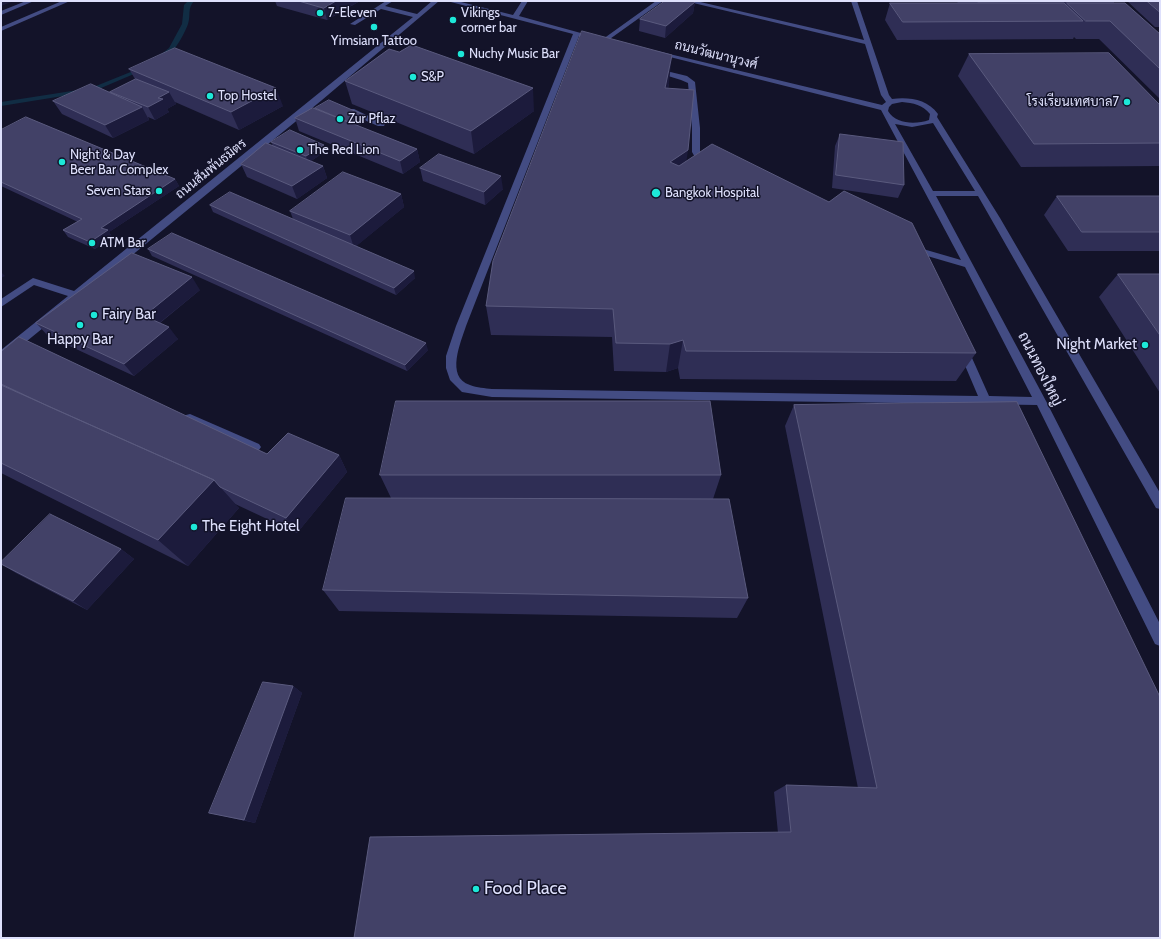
<!DOCTYPE html>
<html>
<head>
<meta charset="utf-8">
<style>
  body { margin:0 }
  #map { position:relative; width:1161px; height:939px; overflow:hidden; background:#131329; font-family:Cabin,sans-serif }
  canvas { display:block }
  .frame { position:absolute; inset:0; border:2px solid #dee0fc; pointer-events:none }
</style>
</head>
<body>
<div id="map">
<canvas width="1161" height="939"></canvas>
<div class="frame"></div>
</div>
<script>
const c = document.querySelector('canvas').getContext('2d');
c.lineJoin = 'round';
function fillPath(path, color) {
  c.fillStyle = color;
  c.fill(path, 'evenodd');
}
function stroke(path, color, width, dash) {
  c.strokeStyle = color;
  c.lineWidth = width;
  c.lineCap = dash ? 'butt' : 'round';
  c.setLineDash(dash || []);
  c.stroke(path);
}
function drawText(font, color, halo, rows, align = 'center') {
  c.font = font + ' Cabin,Sarabun,sans-serif';
  c.lineWidth = 3;
  c.setLineDash([]);
  c.textBaseline = 'middle';
  c.strokeStyle = halo;
  c.fillStyle = color;
  for (const [text, x, y, turn = 0] of rows) {
    c.save();
    c.translate(x, y);
    c.rotate((+turn || 0) * Math.PI / 180);
    c.textAlign = isNaN(turn) ? turn : align;
    if (halo) c.strokeText(text, 0, 0);
    c.fillText(text, 0, 0);
    c.restore();
  }
}
const stream = new Path2D(`
  M188 1H194C187 9 191 15 188 24 184 35 171 60 159 58V56L169 48 182 24 184 5Z
  M143 67 148 68 94 91 1 106V102L91 88Z`);
const minor = new Path2D(`
  M26 1H34L1 15V11Z
  M62 1H70L1 31V27Z
  M386 1H393L385 6 417 14 432 1H439L322 100 5 359 1 360V350L68 296 34 285 1 307V299L33 278 74 291 413 17 381 9 355 25 350 24Z
  M447 1H457L513 15 522 1H528L519 16 588 35 585 37 579 36 466 326C461 342 445 377 470 385 477 388 485 388 492 389L978 396 958 349 959 346H967L968 349 989 396 1032 397 965 267 917 253 908 247 913 244 923 249 961 260 881 110 654 53 657 51 882 105 886 102 881 95 865 44 685 1H696L864 40 851 1H857L889 95 892 99C909 97 927 99 938 114L937 117 1000 218 1160 493V509L1156 508 978 196H936L1046 401 1160 624V646L1155 644 1037 405 492 397 462 392 450 380 446 368V356L456 326 573 34ZM902 102C913 103 923 105 930 114L929 120C915 125 896 124 888 111L889 107 892 104ZM933 123 975 191H933L895 124 912 127Z
  M656 1H663L607 41H603V39Z
  M654 68 687 76 695 82 700 128V152L702 155 713 160V164H707L696 159 692 152V128L688 83 681 80 652 71V69Z
  M348 109H354L385 124 384 126H378L348 113Z
  M190 414 259 444 261 447 259 450 255 452 251 450 186 421 184 418 186 415Z`);
const wall = new Path2D(`
  M275 1H360L327 20 277 6Z
  M956 1H1114V3L1160 34V99L1099 39H1076L1074 37 1073 39 897 40 885 20 890 3H958Z
  M1127 1H1160V27H1155Z
  M695 2 693 13 665 38 639 31 640 19Z
  M969 54 1160 105V166L1021 167 958 76Z
  M129 69 283 106 239 130 175 102 176 104 167 109 169 112 155 120 148 117 149 120 113 138 62 114 53 101 111 93 110 92 135 79Z
  M345 81 534 111 474 154 352 104Z
  M669 83 668 89 686 161 976 353 956 381 680 379 678 368 666 372 614 371 612 337 491 335 486 306Z
  M295 118 366 121 358 126 417 149 420 162 403 174 299 131Z
  M1 130 175 179 179 186 109 232 112 237 95 249 68 237 63 230 78 222 1 186Z
  M840 134 904 185 898 198 832 188 835 146Z
  M271 142 326 151 311 161 323 166 327 178 297 199 247 177 241 164 273 146Z
  M420 168 503 189 485 205 423 181Z
  M401 194 404 207 356 246 415 278 396 295 213 212 210 205 293 219 290 211Z
  M1057 196H1160V251H1068L1044 215Z
  M148 249 428 350 407 371 152 256Z
  M1118 274H1160V393L1099 297Z
  M200 290 160 323 178 339 134 376 48 336 36 323Z
  M1 352 267 454 339 455 347 472 297 533 233 503 239 508 188 566 1 473Z
  M794 405 1160 938 778 833 774 792 786 785 858 788 785 426Z
  M380 475H721L713 499 748 598 737 618 339 611 323 590 391 498Z
  M121 549 134 559 87 610 16 573 1 564Z
  M293 686 302 693 255 823 209 813Z`);
const shadedWall = new Path2D(`
  M1 1H14L1 6Z
  M336 1H360L327 20 324 8Z
  M695 2 693 13 665 38 666 26Z
  M672 55 669 83 662 117 665 88Z
  M276 88 283 106 239 130 231 112Z
  M533 88 534 111 474 154 471 131Z
  M169 92 176 104 167 109 169 112 155 120 148 107 158 98Z
  M142 107 149 120 113 138 105 125Z
  M364 115 366 121 349 131 347 125Z
  M324 145 326 151 308 163 306 156Z
  M417 149 420 162 403 174 400 161Z
  M688 150 684 179 670 162Z
  M323 166 327 178 297 199 292 186Z
  M501 176 503 189 485 205 484 192Z
  M175 179 179 186 109 232 112 237 95 249 90 242 101 228Z
  M401 194 404 207 354 248 350 235Z
  M414 271 415 278 396 295 394 288Z
  M1 272 5 276 1 278Z
  M192 277 200 290 153 328 144 316Z
  M169 327 178 339 134 376 124 364Z
  M683 340 678 368 666 372 670 344Z
  M426 343 428 350 407 371 405 365Z
  M339 455 347 472 297 533 286 518Z
  M214 480 239 508 188 566 158 540Z
  M121 549 134 559 87 610 73 601Z
  M293 686 302 693 255 823 244 820Z`);
const building = new Path2D(`
  M299 1H336L324 8Z
  M665 1H692L695 2 666 26 640 19Z
  M977 1H1067L978 2Z
  M1147 1H1160V12Z
  M890 3H1064L1083 21 903 22Z
  M1067 3H1125L1160 34V69L1110 21H1086Z
  M582 31 672 55 665 88 694 90 688 150 670 162 679 166 712 144 829 202 844 191 912 223 976 353 686 351 683 340 670 344 616 343 613 309 486 306 493 261Z
  M412 45 533 88 471 131 345 81 389 49 399 52Z
  M175 48 276 88 231 112 129 69Z
  M1109 53 1160 105V143L1034 144 969 54Z
  M136 79 169 92 158 98 163 99 148 107 110 92Z
  M91 84 142 107 105 125 53 101Z
  M329 100 364 115 351 123 315 108Z
  M313 108 417 149 400 161 295 118Z
  M26 117 175 179 101 228 108 230 90 242 63 230 82 219 1 182V130Z
  M290 130 324 145 306 156 271 142Z
  M840 134 903 142 904 185 836 175Z
  M266 143 323 166 292 186 241 164Z
  M439 154 501 176 484 192 420 168Z
  M343 172 401 194 350 235 290 211Z
  M230 192 414 271 394 288 210 205Z
  M1057 196H1160V232H1082Z
  M172 233 426 343 405 365 148 249Z
  M132 253 192 277 144 316 169 327 124 364 36 323Z
  M1118 274H1160V335Z
  M19 337 267 454 288 433 339 455 286 518 220 487 214 480 50 407 1 384V352Z
  M1 385 214 480 158 540 1 463Z
  M396 401H710L721 475H380Z
  M1017 402 1160 697V938H354L370 837 791 832 786 785 877 788 794 405Z
  M346 498 729 499 748 598 323 590Z
  M50 514 121 549 73 601 1 564V562Z
  M263 682 293 686 244 820 209 813Z`);
const markers = [
  [320,13,4,"#1de8d8"],
  [453,20,4,"#1de8d8"],
  [374,27,4,"#1de8d8"],
  [461,54,4,"#1de8d8"],
  [413,77,4,"#1de8d8"],
  [210,96,4,"#1de8d8"],
  [1127,102,4,"#1de8d8"],
  [340,119,4,"#1de8d8"],
  [300,150,4,"#1de8d8"],
  [62,162,4,"#1de8d8"],
  [159,191,4,"#1de8d8"],
  [656,193,5,"#1de8d8"],
  [92,243,4,"#1de8d8"],
  [94,315,4,"#1de8d8"],
  [80,325,4,"#1de8d8"],
  [1145,345,4,"#1de8d8"],
  [194,527,4,"#1de8d8"],
  [476,889,4,"#1de8d8"]
];
const farPoinames = [
  ["7-Eleven",328,13],
  ["Vikings",461,13],
  ["corner bar",461,28],
  ["Yimsiam Tattoo",374,41,"center"],
  ["Nuchy Music Bar",469,54],
  ["S&P",421,77],
  ["Top Hostel",218,96],
  ["โรงเรียนเทศบาล7",1119,102,"right"],
  ["Zur Pflaz",348,119],
  ["The Red Lion",308,150],
  ["Night & Day",70,155],
  ["Beer Bar Complex",70,170],
  ["Seven Stars",151,191,"right"],
  ["Bangkok Hospital",665,193],
  ["ATM Bar",100,243]
];
const farStreetnames = [
  ["ถนนวัฒนานุวงศ์",716,55,14],
  ["ถนนสัมพันธมิตร",211,169,-39]
];
const poiNames = [
  ["Fairy Bar",102,315],
  ["Happy Bar",80,340,"center"],
  ["Night Market",1137,345,"right"],
  ["The Eight Hotel",202,527]
];
const streetNames = [
  ["ถนนทองใหญ่",1040,369,63]
];
const nearPoinames = [
  ["Food Place",484,889]
];
fillPath(stream, '#112d44');
fillPath(minor, '#434c83');
fillPath(wall, '#2f2e55');
fillPath(shadedWall, '#1c1b3c');
fillPath(building, '#424167');
stroke(building, '#5a5a7e', 1);
for (const [x, y, r, color] of markers) {
  const dot = new Path2D();
  dot.arc(x, y, r, 0, 2 * Math.PI);
  c.fillStyle = color;
  c.fill(dot);
  stroke(dot, '#131329', 1.5);
}
drawText('13px', '#dee0fc', '#131329', farPoinames, 'left');
drawText('13px', '#dee0fc', '#131329', farStreetnames);
drawText('15px', '#dee0fc', '#131329', poiNames, 'left');
drawText('15px', '#dee0fc', '#131329', streetNames);
drawText('18px', '#dee0fc', '#131329', nearPoinames, 'left');
</script>
</body>
</html>
